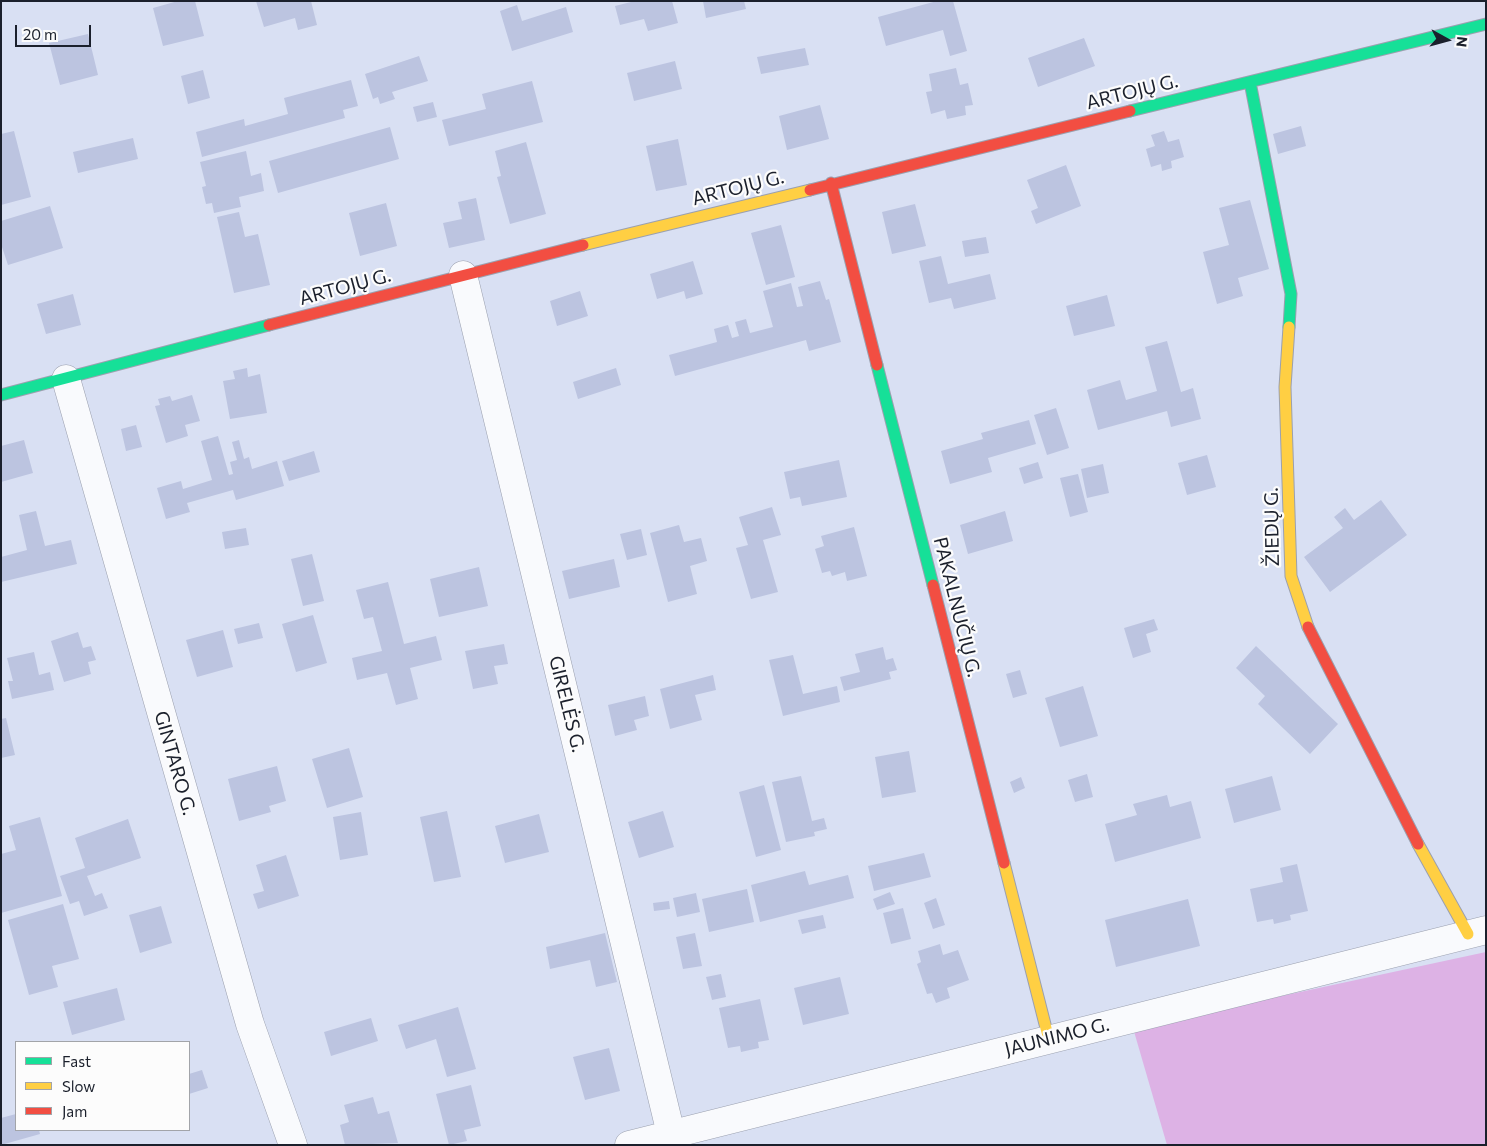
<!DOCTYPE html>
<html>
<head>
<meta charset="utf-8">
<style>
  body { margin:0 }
  #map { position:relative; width:1487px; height:1146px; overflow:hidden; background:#d9e0f3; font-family:Commissioner,sans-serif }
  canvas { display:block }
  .frame { position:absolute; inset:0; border:2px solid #1b202c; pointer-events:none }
  .legend { position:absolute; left:15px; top:1041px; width:175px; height:90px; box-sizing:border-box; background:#fcfcfc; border:1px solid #a2a4a9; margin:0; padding:6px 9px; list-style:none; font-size:15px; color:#1b202c }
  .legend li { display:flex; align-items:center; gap:10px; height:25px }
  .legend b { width:25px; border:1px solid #a2a4a9 }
  .north { position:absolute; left:1422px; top:15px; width:50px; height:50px; -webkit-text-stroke:4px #fcfcfc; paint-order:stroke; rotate:97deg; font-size:14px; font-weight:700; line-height:20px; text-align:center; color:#1b202c }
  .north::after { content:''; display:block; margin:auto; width:18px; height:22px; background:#1b202c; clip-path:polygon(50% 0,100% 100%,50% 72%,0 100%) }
  .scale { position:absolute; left:15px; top:25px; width:76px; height:22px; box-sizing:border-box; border:2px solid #1b202c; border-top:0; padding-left:6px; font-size:15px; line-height:18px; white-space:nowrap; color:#1b202c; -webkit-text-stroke:4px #fcfcfc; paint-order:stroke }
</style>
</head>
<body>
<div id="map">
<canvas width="1487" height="1146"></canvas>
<div class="frame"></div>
<ul class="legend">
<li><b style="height:6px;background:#16e098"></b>Fast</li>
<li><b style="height:6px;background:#ffcf43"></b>Slow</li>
<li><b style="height:6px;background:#f24e42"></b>Jam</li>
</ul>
<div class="north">N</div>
<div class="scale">20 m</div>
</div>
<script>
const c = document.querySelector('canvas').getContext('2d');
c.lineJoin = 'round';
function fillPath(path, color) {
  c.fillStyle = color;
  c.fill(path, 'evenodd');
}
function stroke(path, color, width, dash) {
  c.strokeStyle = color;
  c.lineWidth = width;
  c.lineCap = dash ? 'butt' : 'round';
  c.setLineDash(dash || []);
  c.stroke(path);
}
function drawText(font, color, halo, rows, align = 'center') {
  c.font = font + ' Commissioner,sans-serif';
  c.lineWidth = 4.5;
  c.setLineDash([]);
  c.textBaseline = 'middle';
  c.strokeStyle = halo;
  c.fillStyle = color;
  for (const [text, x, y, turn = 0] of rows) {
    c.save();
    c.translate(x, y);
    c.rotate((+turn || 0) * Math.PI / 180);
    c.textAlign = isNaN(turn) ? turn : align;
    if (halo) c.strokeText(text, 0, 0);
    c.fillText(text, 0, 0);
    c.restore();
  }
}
const green = new Path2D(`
  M1486 952V1145H1167L1133 1028Z`);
const building = new Path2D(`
  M178 1H195L204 36 163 46 153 8Z
  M256 1H311L317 25 298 30 295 18 264 27Z
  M635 1H672L678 23 648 31 644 19 620 25 615 6Z
  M703 1H744L746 9 706 18Z
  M937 1H953L967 51 950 56 943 30 886 46 878 17Z
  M517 5 522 21 566 7 573 32 512 51 500 11Z
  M88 34 98 75 60 85 49 43Z
  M1084 38 1095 66 1038 87 1028 58Z
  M805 48 809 65 761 74 757 57Z
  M419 56 428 81 392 92 395 99 380 104 378 97 373 99 365 74Z
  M675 61 682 89 634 101 627 73Z
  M956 68 960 85 968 83 973 105 965 106 966 115 947 119 945 110 931 114 926 92 932 91 929 74Z
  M203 70 210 98 188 104 181 76Z
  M351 80 358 106 343 110 345 118 202 157 196 132 244 119 245 126 288 114 284 98Z
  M532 81 543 122 449 146 442 120 486 109 482 94Z
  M433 102 437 117 417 122 413 107Z
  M820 105 829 139 787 150 779 116Z
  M1301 126 1306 146 1278 154 1273 134Z
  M390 127 399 159 278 193 269 161Z
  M14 131 31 197 1 205V134Z
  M1164 131 1168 142 1179 139 1184 157 1171 161 1172 168 1162 171 1161 164 1151 167 1146 149 1155 146 1151 135Z
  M133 138 138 159 78 173 73 152Z
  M678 139 687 185 656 191 646 146Z
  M526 142 546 214 510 224 497 177 501 176 495 151Z
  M246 151 251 176 261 173 264 191 239 197 241 207 214 213 212 203 206 204 202 187 206 186 200 162Z
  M1066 165 1081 206 1036 224 1031 211 1038 208 1027 180Z
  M476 198 485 240 449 248 443 223 462 219 458 202Z
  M1250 200 1269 269 1238 278 1243 296 1217 304 1203 252 1229 245 1219 208Z
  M386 203 397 246 360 256 349 213Z
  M915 204 926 246 892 254 882 212Z
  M50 206 63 248 8 265 1 244V221Z
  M239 212 245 237 258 234 270 285 234 293 217 217Z
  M781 225 795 277 766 285 751 233Z
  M986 237 989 253 965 257 962 241Z
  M941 256 948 284 990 274 996 299 954 309 951 298 929 303 919 261Z
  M693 261 703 294 686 299 684 291 657 299 650 274Z
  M820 281 826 300 829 299 841 342 809 351 806 340 675 376 669 355 717 342 714 329 728 325 732 338 739 336 735 322 746 319 750 333 773 327 763 291 791 283 797 307 803 306 798 287Z
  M580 291 588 316 557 326 550 301Z
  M73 294 81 325 46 334 37 304Z
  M1107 295 1115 326 1074 336 1066 306Z
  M1167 341 1181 392 1193 388 1201 419 1171 427 1167 411 1098 430 1087 390 1120 380 1126 400 1157 391 1145 347Z
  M247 368 248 377 260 374 267 413 230 419 223 381 235 379 233 371Z
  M616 368 621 385 578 399 573 382Z
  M192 395 200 421 185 425 188 436 166 443 155 406 160 405 158 399 170 396 172 401Z
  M1056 408 1069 448 1047 455 1034 415Z
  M1029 420 1036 444 988 458 992 472 950 484 941 451 983 439 981 433Z
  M136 425 142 447 126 451 121 429Z
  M218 436 229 475 233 474 230 462 237 460 232 442 239 440 244 459 249 457 252 469 277 461 284 486 236 500 233 490 187 503 190 512 166 519 157 488 181 481 183 489 212 480 201 441Z
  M24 440 33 473 1 482V446Z
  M314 451 320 472 289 481 282 461Z
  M1207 455 1216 487 1187 495 1178 463Z
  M839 460 847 497 802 506 800 497 790 499 784 472Z
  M1038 462 1043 478 1024 484 1019 468Z
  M1103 464 1109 493 1087 498 1081 469Z
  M1078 474 1088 512 1070 517 1060 478Z
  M1381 500 1407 535 1330 592 1304 557 1343 528 1334 517 1345 508 1354 520Z
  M772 507 781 535 763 540 778 592 751 599 736 548 748 545 739 517Z
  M36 511 45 546 71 540 77 564 1 582V557L27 550 19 515Z
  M1005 511 1013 541 968 554 960 525Z
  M679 525 684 542 701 538 707 561 690 566 697 594 668 602 650 533Z
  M854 527 867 576 847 581 845 572 832 576 830 571 822 573 815 549 824 546 821 536Z
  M246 528 249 545 225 549 222 532Z
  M641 529 647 555 627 560 620 534Z
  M312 554 324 601 303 606 291 559Z
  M614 559 620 587 569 599 562 571Z
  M479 567 488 606 439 617 430 579Z
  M388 582 404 644 436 636 442 660 410 668 418 699 396 705 387 673 357 680 352 658 382 651 373 617 364 619 356 590Z
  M313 615 327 663 296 672 282 624Z
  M1154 619 1158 630 1146 634 1151 652 1133 658 1124 628Z
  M259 623 263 638 238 644 234 629Z
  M223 630 233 667 197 677 186 640Z
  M78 632 83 648 91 646 96 660 88 662 91 674 64 682 51 641Z
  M504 644 508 664 494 666 498 684 473 689 465 651Z
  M1256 646 1338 724 1310 754 1258 704 1265 696 1236 668Z
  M883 647 886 660 893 658 897 670 889 672 891 679 844 691 840 677 860 672 855 654Z
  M34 652 39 675 50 672 54 690 12 699 8 681H13L7 658Z
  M793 655 803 694 837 686 840 702 783 716 769 660Z
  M1020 670 1027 694 1013 698 1006 674Z
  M713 675 716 690 695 695 702 720 670 729 660 689Z
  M1083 686 1098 736 1060 747 1045 698Z
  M645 696 649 716 634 720 637 730 615 736 608 705Z
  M6 718 15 755 1 758V719Z
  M349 748 363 797 327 808 312 759Z
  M909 751 916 792 882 798 875 757Z
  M277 766 286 801 269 806 271 812 239 821 228 779Z
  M1087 774 1093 797 1075 802 1068 780Z
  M801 776 812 821 824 818 827 829 814 832 815 836 786 842 772 782Z
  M1272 776 1281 810 1234 823 1225 789Z
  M1021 777 1025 788 1014 793 1010 782Z
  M764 785 781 850 756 857 739 792Z
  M1167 795 1170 807 1191 801 1201 838 1115 862 1105 824 1137 815 1133 804Z
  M447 811 461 877 434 882 420 817Z
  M663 811 674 847 639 858 628 822Z
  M361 812 368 855 340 860 333 817Z
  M539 814 549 852 505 863 495 826Z
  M40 817 62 896 1 913V854L16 850 9 826Z
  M128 819 141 858 87 876 95 896 102 893 108 908 84 916 79 901 70 904 60 876 85 868 75 838Z
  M924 853 931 877 874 891 868 866Z
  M286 855 299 896 258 909 253 894 264 891 256 865Z
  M1297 864 1308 911 1290 915 1291 920 1274 924 1273 919 1257 922 1250 889 1283 882 1280 868Z
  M805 871 809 885 848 875 854 898 760 922 751 885Z
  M747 889 754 922 709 932 702 899Z
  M890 892 895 904 877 910 873 899Z
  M696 893 700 912 677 917 673 898Z
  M936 898 945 925 933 929 924 903Z
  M1188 899 1200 946 1116 967 1105 920Z
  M669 901 670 909 654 911 653 903Z
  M63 904 79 959 52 966 58 987 29 995 8 920Z
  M161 906 172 943 140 953 129 915Z
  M903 908 911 939 891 944 883 913Z
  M823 915 826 928 802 934 798 920Z
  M605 933 617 982 596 987 590 960 550 969 546 947Z
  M695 933 702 966 683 969 676 937Z
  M940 944 943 955 958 950 969 980 947 988 950 998 936 1003 932 993 927 994 917 964 921 962 918 951Z
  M721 974 726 997 712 1000 706 977Z
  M840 977 849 1014 803 1025 794 988Z
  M117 988 125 1020 72 1035 63 1002Z
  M760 999 769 1040 758 1042 759 1048 741 1052 740 1046 728 1048 719 1008Z
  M458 1007 476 1069 447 1077 436 1039 406 1049 398 1025Z
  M371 1018 378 1041 331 1056 324 1032Z
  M609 1048 620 1091 585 1100 573 1057Z
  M202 1070 208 1088 189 1094V1074Z
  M471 1085 481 1126 464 1130 467 1141 449 1145 436 1094Z
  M373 1097 378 1114 389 1111 398 1143 345 1145 340 1125 349 1122 344 1105Z
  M16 1114V1130H39L40 1134 1 1145V1118Z`);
const street = new Path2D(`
  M463 275 671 1134
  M66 379 250 1024 293 1145
  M629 1145 1486 930`);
const fast = new Path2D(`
  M1250 82 1291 294 1289 327
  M1130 111 1486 24
  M877 365 933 585
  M1 395 269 325`);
const slow = new Path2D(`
  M583 245 810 190
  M1289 327 1285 387 1291 576 1308 627
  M1418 844 1468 934
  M1004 863 1049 1040`);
const jam = new Path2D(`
  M831 183 877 365
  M810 190 1130 111
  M269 325 583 245
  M933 585 1004 863
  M1308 627 1418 844`);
const streetNames = [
  ["ARTOJŲ G.",1132,92,-14],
  ["ARTOJŲ G.",738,188,-14],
  ["ARTOJŲ G.",345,287,-15],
  ["ŽIEDŲ G.",1272,527,-91],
  ["PAKALNUČIŲ G.",957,607,76],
  ["GIRELĖS G.",567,704,76],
  ["GINTARO G.",175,763,74],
  ["JAUNIMO G.",1057,1037,-14]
];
fillPath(green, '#ddb2e5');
fillPath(building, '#bcc4e0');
stroke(street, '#9ba0af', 29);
stroke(fast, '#9ba0af', 13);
stroke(slow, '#9ba0af', 13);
stroke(jam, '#9ba0af', 13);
stroke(street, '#f9fafd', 28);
stroke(fast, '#16e098', 11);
stroke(slow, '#ffcf43', 11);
stroke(jam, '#f24e42', 11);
drawText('19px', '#1b202c', '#fcfcfc', streetNames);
</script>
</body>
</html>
